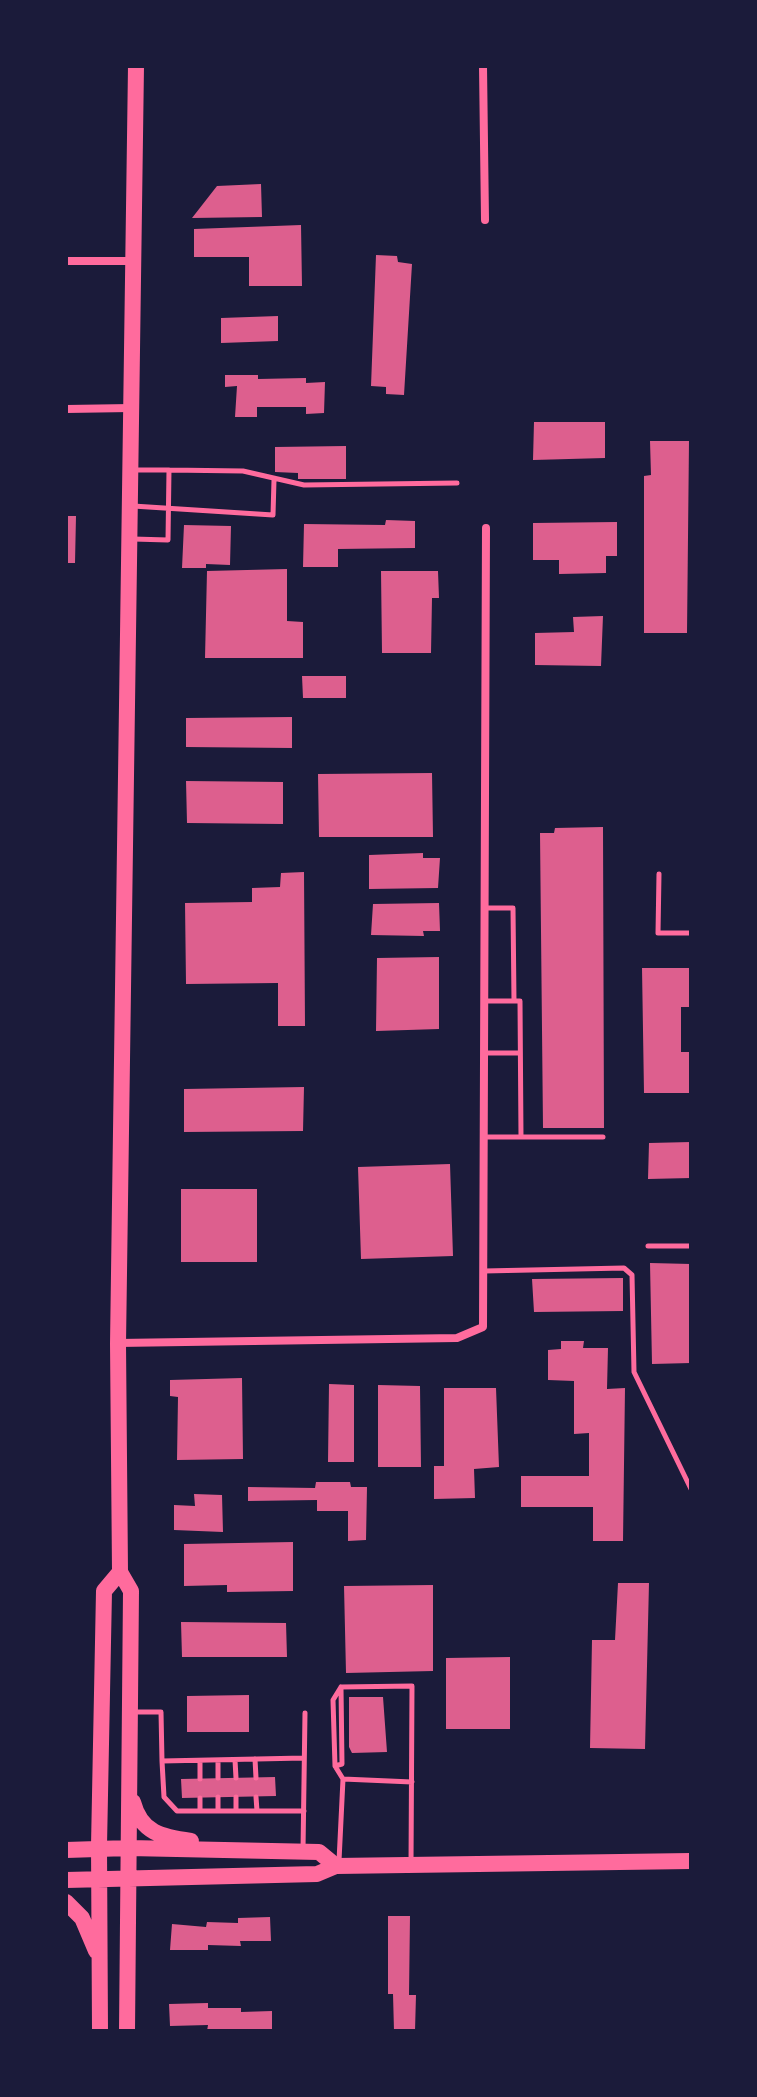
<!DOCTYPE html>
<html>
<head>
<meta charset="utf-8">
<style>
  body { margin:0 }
  #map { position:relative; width:757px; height:2097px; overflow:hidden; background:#1b1b3a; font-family:"PT Sans",sans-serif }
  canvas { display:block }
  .frame { position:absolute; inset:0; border:68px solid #1b1b3a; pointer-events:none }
</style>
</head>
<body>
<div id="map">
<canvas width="757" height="2097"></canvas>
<div class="frame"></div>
</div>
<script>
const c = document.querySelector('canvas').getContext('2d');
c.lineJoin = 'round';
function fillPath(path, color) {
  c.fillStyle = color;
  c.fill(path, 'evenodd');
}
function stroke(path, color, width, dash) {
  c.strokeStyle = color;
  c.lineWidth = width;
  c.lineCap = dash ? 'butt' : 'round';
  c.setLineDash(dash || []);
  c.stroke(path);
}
const building = new Path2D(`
  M261 184 262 217 192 218 217 186Z
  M301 225 302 286H249V257H194V229Z
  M376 255 397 256 398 262 412 264 404 395 386 394V387L371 386Z
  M278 316V341L221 343V318Z
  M225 375H258V379L306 378V383L325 382 324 413 306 414V407H257V417H235L237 386 225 387Z
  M534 422H605V458L533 460Z
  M650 441H689L687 633H644V476L651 475Z
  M346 446V479H298V473L275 472V447Z
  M66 516H76L75 563H66Z
  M386 520 415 521V548L338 549V567H303L304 524 385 525Z
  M617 522V556H606V573L559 574V560H533V523Z
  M184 525 231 526 230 565 206 564V568H182Z
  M287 569V621L303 622V658H205L207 571Z
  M381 571H438L439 598H432L431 653H382Z
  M603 616 601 666 535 665V633L574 632 573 617Z
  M302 676H346V698H303Z
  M292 717V748L186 747V718Z
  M432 773 433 837H319L318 774Z
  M186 781 283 782V824L187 823Z
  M603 827 604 1128H543L540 833H554L555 828Z
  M423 853V858H440L438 888 369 889V855Z
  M304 872 305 1026H278V983L186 984 185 903 252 902V888L280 887 281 873Z
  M439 903 440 931H423L424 936 371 935 373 904Z
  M439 957V1029L376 1031 377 958Z
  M642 968H691V1007H681V1052H691V1093H644Z
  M304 1087 303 1131 184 1132V1089Z
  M691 1142V1178L648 1179 649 1143Z
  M450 1164 453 1256 361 1259 358 1167Z
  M181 1189H257V1262H181Z
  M650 1263 691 1264V1363L652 1364Z
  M623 1278V1311L534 1312 532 1279Z
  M561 1341H584L583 1348H608L607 1389 625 1388 623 1541H593V1507H521V1476H589V1433L574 1434V1381L548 1380V1350L561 1349Z
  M242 1378 243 1459 177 1460 178 1397 170 1396V1380Z
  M329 1384 354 1385V1462H328Z
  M378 1385 420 1386 421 1467H378Z
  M444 1388H496L499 1467 474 1469 475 1498 434 1499V1466H444Z
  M316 1482H350L351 1487H367L366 1540 348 1541V1511H317V1500L248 1501V1487L315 1488Z
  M194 1494 222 1495 223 1532 174 1530V1505L195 1506Z
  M293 1542V1591L227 1592V1585L184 1586V1544Z
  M618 1583H649L645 1749 590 1748 592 1640H615Z
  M433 1585V1671L346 1673 344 1586Z
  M181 1622 286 1623 287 1657H182Z
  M510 1657V1729H446V1658Z
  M249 1695V1732H187V1696Z
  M349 1697H383L387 1752 352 1753 349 1747Z
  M275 1777 276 1796 182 1798 181 1779Z
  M388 1916H410L409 1995H416L415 2031H394L393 1994H388Z
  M270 1917 271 1941H240L241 1946 208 1945V1950H170L172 1924 206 1927 207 1922 238 1923V1918Z
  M208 2003V2008H241V2012L272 2011V2031H207L208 2025 170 2026 169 2004Z`);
const service = new Path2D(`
  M169 470 243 471 304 485 457 483
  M133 506 273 515 274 480
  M133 539 168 540 169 470H135
  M659 874 658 933H691
  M484 908H513L514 1001
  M484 1001H520L521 1137
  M484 1053H520
  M485 1137H603
  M648 1246H691
  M484 1271 624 1268 632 1275 634 1372 691 1489
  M341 1687 412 1686 411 1864
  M134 1712H161L162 1761 304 1758
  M255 1759 256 1778
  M218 1760V1778
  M235 1760 236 1778
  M162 1761 164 1797 177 1811H304
  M200 1761V1779
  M335 1766 342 1764 341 1688
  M343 1779 412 1782
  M236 1797V1811
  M256 1797 257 1811
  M200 1811V1798
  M218 1811V1797
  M303 1850 305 1713
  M339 1861 343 1779 335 1766 333 1700 341 1687`);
const minor = new Path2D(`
  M483 66 485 220
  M66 261H132
  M66 409 131 408
  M118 1343 457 1338 483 1327 486 528`);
const secondary = new Path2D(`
  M133 1802C141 1833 162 1837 191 1841
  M66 1850 129 1848 319 1852 336 1866
  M66 1880 317 1874 336 1866 691 1861
  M66 1902 82 1918 96 1951
  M100 2031 99 1846 104 1591 120 1572
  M127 2031 131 1591 120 1572 118 1343 136 66`);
fillPath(building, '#dd5f8e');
stroke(service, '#ff6b9d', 5);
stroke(minor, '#ff6b9d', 8);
stroke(secondary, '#ff6b9d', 16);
</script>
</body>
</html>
